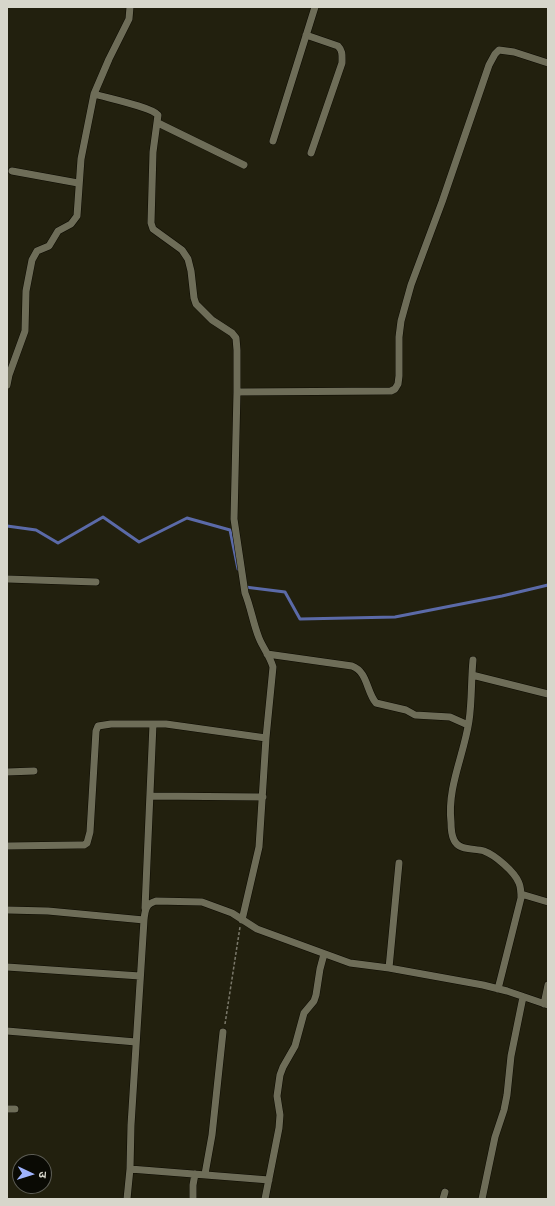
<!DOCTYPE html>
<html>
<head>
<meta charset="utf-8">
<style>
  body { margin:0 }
  #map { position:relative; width:555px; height:1206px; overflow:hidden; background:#22200e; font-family:Lora,"Noto Sans Devanagari",serif }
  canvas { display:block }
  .frame { position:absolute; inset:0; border:8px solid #d7d6cb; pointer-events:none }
  .north { position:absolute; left:12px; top:1154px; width:40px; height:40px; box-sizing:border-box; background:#0a0a04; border:1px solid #5c5c54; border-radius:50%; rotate:94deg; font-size:11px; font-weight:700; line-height:16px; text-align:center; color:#d7d6cb }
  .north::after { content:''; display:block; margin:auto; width:14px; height:18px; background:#9fb3fd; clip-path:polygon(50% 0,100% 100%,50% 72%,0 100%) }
</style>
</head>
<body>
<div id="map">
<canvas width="555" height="1206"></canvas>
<div class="frame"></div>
<div class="north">उ</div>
</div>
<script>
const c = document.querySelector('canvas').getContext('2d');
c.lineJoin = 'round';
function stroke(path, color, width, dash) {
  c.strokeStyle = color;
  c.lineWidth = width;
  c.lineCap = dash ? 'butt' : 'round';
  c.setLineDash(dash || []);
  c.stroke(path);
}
const stream = new Path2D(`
  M7 526 36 530 58 543 103 517 139 542 187 518 230 530 238 569
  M245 587 285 592 300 619 395 617 502 596 548 585`);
const path = new Path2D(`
  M225 1024 240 927`);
const street = new Path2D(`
  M306 35 338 46C343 51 342 56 342 63L311 153
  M94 94C107 98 151 107 158 115L153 152 151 223 153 229 182 250 188 259 191 271 194 298 196 304 212 320 232 333 236 338 237 350V392L234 519 245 593C251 608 253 623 259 638 263 648 270 656 273 667L266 738 259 847 242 920
  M158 123 244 165
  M273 141 315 7
  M12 171 78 183
  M7 385 9 375 25 331 26 291 32 260 37 251 49 246 58 231 71 224 77 216 81 159 94 94 109 59 129 19 130 7
  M237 392 391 391 395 389 398 384 399 376V337L401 321 411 285 442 202 489 65 495 54 499 50 514 52 548 63
  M7 579 96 582
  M267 654 352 666C368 672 366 691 376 703L406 710 415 715 450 717 468 725
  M473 660C471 680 472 701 469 721 464 755 447 787 451 822 451 828 451 834 454 840 459 851 474 848 484 851 495 855 515 872 519 883 521 888 521 893 521 898L498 989
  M472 675 548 694
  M7 772 34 771
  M150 796 263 797
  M7 846 78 845H84L87 843 90 832 96 731 98 726 111 724H166L266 738
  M521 894 548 902
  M145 908 153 724
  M7 910 48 911 144 920
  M7 967 140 976
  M389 968 399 863
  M544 1004 548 985
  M7 1031 136 1042
  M7 1109H15
  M130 1169 269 1180
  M205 1174 212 1135 223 1032
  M127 1199 130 1169 131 1125 144 920C145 909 146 904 156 901L202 902 232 913 257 929 350 963 389 968 483 985 507 991 548 1005
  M193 1199V1185L195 1174
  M265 1199 279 1128 280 1115 277 1096 280 1075 283 1067 295 1046 304 1013 314 1001 316 995 320 969 324 954
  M443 1199 445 1192
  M482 1199 495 1137 504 1110 507 1095 511 1056 523 997`);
stroke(stream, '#5b6aa8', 3);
stroke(street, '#0c0a00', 8);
stroke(path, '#7b796b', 1.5, [3, 2]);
stroke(street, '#6e6d58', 7);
</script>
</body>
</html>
